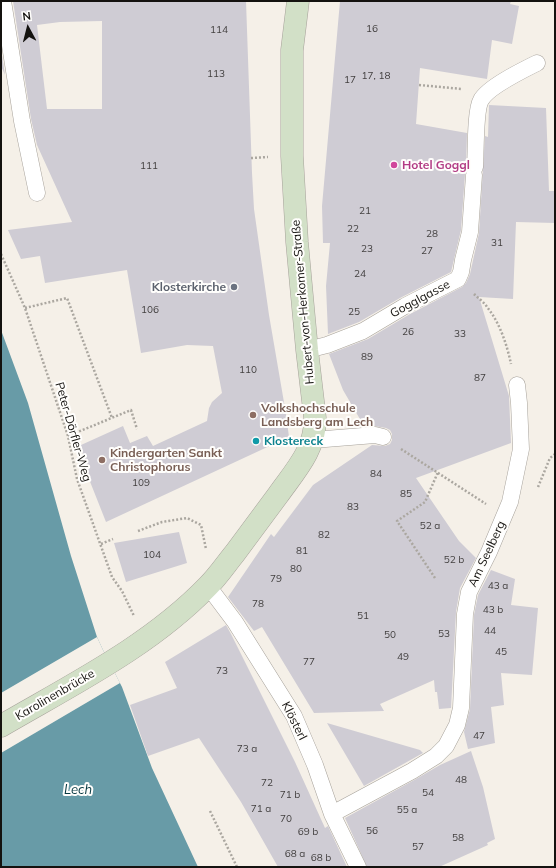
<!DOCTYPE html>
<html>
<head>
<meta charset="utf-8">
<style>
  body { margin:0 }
  #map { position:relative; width:556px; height:868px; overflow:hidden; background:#f5f0e8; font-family:Mulish,sans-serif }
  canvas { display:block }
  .frame { position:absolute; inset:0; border:2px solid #14120f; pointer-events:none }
  .north { position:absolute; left:8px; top:8px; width:40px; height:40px; -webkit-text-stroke:3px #fffefc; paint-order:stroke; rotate:353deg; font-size:11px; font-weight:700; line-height:16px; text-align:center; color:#14120f }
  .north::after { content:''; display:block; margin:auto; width:14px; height:18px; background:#14120f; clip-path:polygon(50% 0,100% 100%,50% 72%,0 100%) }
</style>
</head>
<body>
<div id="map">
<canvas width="556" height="868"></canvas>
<div class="frame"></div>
<div class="north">N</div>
</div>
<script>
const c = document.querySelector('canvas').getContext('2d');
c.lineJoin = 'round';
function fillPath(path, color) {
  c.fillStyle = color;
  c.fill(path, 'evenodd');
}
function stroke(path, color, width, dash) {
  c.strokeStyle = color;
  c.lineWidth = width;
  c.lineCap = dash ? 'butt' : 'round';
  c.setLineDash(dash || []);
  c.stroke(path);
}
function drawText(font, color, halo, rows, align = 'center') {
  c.font = font + ' Mulish,sans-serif';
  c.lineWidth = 4;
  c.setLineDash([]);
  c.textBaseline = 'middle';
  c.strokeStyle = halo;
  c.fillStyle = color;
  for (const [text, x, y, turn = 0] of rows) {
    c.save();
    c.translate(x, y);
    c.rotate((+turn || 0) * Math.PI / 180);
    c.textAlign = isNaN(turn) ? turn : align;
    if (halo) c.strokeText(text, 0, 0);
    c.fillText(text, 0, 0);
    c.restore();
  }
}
const water = new Path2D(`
  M1 330 28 403 71 556 97 637 103 650 122 687 152 768 198 867H1Z`);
const pier = new Path2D(`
  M97 637 103 650 120 683 1 753V693Z`);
const building = new Path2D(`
  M13 1H246L252 173 254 209 269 315 286 414 289 437 106 522 87 474 81 445 123 426 130 443 147 436 153 446 207 421 209 408 212 402 222 393 213 346 187 345 141 353 127 270 45 283 40 256 21 259 8 230 72 222 37 145 31 119ZM102 21V109H47L37 25 60 22Z
  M340 1H511L510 4 519 6 512 44 492 40 487 79 420 68 416 124 467 133 466 170 465 174 461 230 451 272 400 298 359 322 328 334 326 286 330 243H323L322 206Z
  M1 49 5 75 1 66Z
  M489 105 546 108 549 191H554L555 223 516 222 513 299 479 297 509 396 511 443 416 478 459 541 476 558 460 588 456 612 451 708 439 709 437 692H435L434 680 380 704 384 711 314 713 262 627 254 631 228 597 271 534 274 537 313 485 372 445 385 446 390 444 392 440V434L390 430 386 428 374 426H364L343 390 329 354 368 339 410 314 462 287 466 283 470 274 479 233 485 136 488 137Z
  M179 532 187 563 126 582 114 543Z
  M491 570 515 579 511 605 538 608 532 675 501 673 504 705 491 707 495 743 468 749 464 732 470 709 474 615 478 595Z
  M226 625 231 634 295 762 325 828 328 826 347 867H278L241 802 199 738 148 756 130 705 177 688 165 662Z
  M327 723 420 750 423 753 364 786Z
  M471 751 483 787 495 839 487 843 488 845 439 867H367L345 818 416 779 440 765Z`);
const path = new Path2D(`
  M419 85 462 89
  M251 158 268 157
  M1 254 25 308 68 436 77 479 112 577 122 591 134 616
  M474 294C478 298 484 302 487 307 500 323 507 345 511 364
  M25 308 67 298 112 418
  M68 436 131 410 137 429
  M401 449 486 504
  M538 487 550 458 555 454
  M138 531 162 522 187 518 201 525 206 549
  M101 544 113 539
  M435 578 397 521 425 502 438 472
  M210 811 237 867`);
const lane = new Path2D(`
  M3 1 22 121 37 193
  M475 167C476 153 475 110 481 100 488 87 523 70 537 63
  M307 350 327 345 363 331 405 306 458 279 461 272 463 260 470 232 474 175
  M313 440 375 435 383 437
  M208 586 235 622 294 716 315 765 332 814 358 867
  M332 814 412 771 436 756 446 746 457 725 461 708 465 614 469 592 489 552 510 502 521 449 519 403 517 385`);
const secondary = new Path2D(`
  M1 726C73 684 150 646 208 586 218 576 226 564 235 553 249 534 264 514 278 495 295 471 316 449 315 418L307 350 297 242 292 156V50L298 1`);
const markers = [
  [394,165,4,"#d1479c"],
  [234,287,4,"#6b7280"],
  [253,415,4,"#8d6e63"],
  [256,441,4,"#0f9aa8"],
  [102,460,4,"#8d6e63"]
];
const numberNames = [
  ["16",372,29],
  ["114",219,30],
  ["113",216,74],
  ["17, 18",376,76],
  ["17",350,80],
  ["111",149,166],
  ["21",365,211],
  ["22",353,229],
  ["28",432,234],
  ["31",497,243],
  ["23",367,249],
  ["27",427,251],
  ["24",360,274],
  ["106",150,310],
  ["25",354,312],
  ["26",408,332],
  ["33",460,334],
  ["89",367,357],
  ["110",248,370],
  ["87",480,378],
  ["84",376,474],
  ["109",141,483],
  ["85",406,494],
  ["83",353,507],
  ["52 a",430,526],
  ["82",324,535],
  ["81",302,551],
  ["104",152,555],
  ["52 b",454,560],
  ["80",296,569],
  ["79",276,579],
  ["43 a",498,586],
  ["78",258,604],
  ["43 b",493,610],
  ["51",363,616],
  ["44",490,631],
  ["53",444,634],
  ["50",390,635],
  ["45",501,652],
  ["49",403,657],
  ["77",309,662],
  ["73",222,671],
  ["47",479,736],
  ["73 a",247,749],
  ["48",461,780],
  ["72",267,783],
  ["54",428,793],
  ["71 b",290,795],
  ["71 a",261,809],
  ["55 a",407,810],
  ["70",286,819],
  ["56",372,831],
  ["69 b",308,832],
  ["58",458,838],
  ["57",418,847],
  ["68 a",295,854],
  ["68 b",321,858]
];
const hotelNames = [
  ["Hotel Goggl",402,165]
];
const worshipNames = [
  ["Klosterkirche",226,287]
];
const streetNames = [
  ["Gogglgasse",420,299,-28],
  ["Hubert-von-Herkomer-Straße",303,302,-95],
  ["Peter-Dörfler-Weg",73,432,74],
  ["Am Seelberg",487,554,-65],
  ["Karolinenbrücke",55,695,-30],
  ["Klösterl",294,721,63]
];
const educationNames = [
  ["Volkshochschule",261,408],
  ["Landsberg am Lech",261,422],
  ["Kindergarten Sankt",110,453],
  ["Christophorus",110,467]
];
const cultureNames = [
  ["Klostereck",264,441]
];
const waterNames = [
  ["Lech",78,790]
];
fillPath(water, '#689ba7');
fillPath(pier, '#f5f0e8');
fillPath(building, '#cfccd4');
stroke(lane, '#a6a19a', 17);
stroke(secondary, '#a6a19a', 23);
stroke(path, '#aba7a0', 2.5, [2, 2]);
stroke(lane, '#fff', 16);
stroke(secondary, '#d2e0c7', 22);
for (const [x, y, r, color] of markers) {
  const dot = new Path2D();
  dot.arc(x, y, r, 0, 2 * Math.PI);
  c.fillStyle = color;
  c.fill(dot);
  stroke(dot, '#fffefc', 1.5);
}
drawText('10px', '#434040', null, numberNames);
drawText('bold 12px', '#b23c85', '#fffefc', hotelNames, 'left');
drawText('bold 12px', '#5b616d', '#fffefc', worshipNames, 'right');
drawText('12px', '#14120f', '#fffefc', streetNames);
drawText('bold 12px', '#785e54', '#fffefc', educationNames, 'left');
drawText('bold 12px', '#0d838f', '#fffefc', cultureNames, 'left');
drawText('italic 13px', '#063841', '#fffefc', waterNames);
</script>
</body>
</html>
